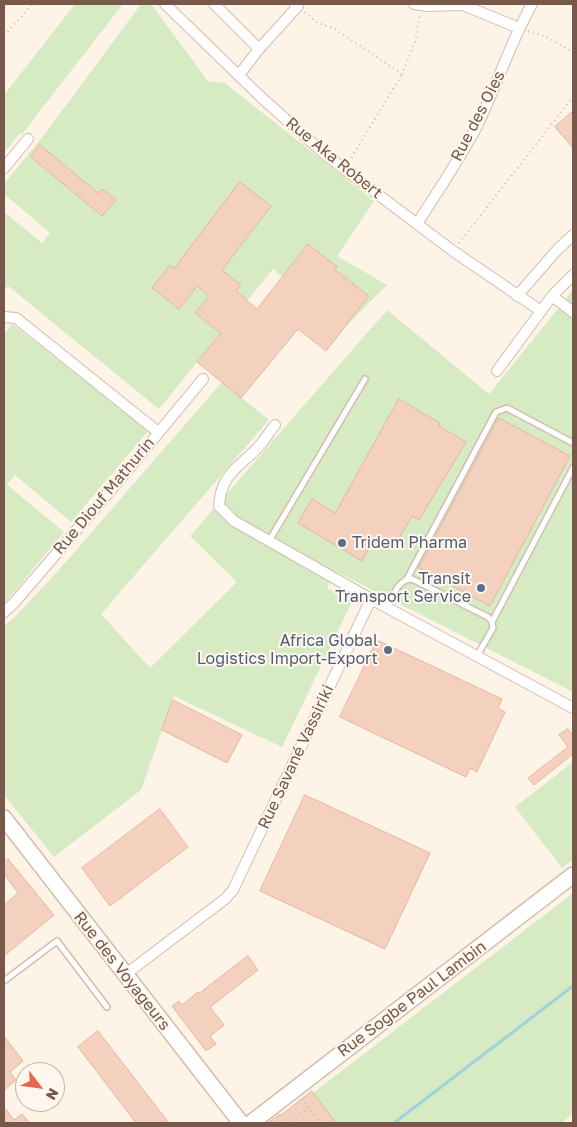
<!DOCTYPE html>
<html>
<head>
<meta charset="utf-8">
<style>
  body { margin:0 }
  #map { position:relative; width:577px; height:1127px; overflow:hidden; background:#fdf3e7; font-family:"Golos Text",sans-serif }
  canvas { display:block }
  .frame { position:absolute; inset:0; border:5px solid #78584a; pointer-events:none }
  .north { position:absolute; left:15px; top:1062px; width:50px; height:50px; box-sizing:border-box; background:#fff7ee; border:1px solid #c9b7ac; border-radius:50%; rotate:120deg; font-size:14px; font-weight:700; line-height:20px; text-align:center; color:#78584a }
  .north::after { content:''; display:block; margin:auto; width:18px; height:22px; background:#e96749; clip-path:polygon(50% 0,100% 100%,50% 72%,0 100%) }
</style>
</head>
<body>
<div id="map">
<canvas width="577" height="1127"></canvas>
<div class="frame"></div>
<div class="north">N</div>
</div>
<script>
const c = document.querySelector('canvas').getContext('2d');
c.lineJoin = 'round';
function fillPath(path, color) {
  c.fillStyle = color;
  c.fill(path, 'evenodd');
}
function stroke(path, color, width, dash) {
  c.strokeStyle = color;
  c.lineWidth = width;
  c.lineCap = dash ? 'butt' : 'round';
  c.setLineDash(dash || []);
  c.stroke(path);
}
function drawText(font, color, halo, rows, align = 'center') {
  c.font = font + ' "Golos Text",sans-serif';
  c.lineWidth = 4;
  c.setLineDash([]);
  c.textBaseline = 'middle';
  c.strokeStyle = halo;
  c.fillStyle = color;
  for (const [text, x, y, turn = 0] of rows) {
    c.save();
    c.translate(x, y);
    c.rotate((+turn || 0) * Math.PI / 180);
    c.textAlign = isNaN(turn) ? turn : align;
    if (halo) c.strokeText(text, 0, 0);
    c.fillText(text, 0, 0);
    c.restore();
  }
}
const green = new Path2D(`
  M75 4H123L22 134 20 133 4 153V95Z
  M141 4H151L208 81 225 83 374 201 337 256 387 285 345 327 273 269 159 409 8 286 4 290V212L42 243 50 233 4 194V184L44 135Z
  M573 290V692L335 571 327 588 352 602 282 747 174 696 141 790 54 857 4 795V626L16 616 58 571 222 382 269 420 101 614 150 668 237 582 190 536 387 310 489 394Z
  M12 324 149 430 71 522 15 475 7 485 64 532 4 604V334Z
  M573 762V860L562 868 515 807Z
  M573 893V1114L561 1123H336L313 1093Z`);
const stream = new Path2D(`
  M394 1123 573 986`);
const building = new Path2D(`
  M573 111V148L555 127Z
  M40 145 98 193 102 189 116 200 102 216 31 157Z
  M240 182 271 206 222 270 241 285 236 291 257 309 308 244 337 267 335 270 369 296 326 351 298 329 241 398 197 362 221 333 195 313 209 296 197 286 179 309 152 288 170 265 174 268Z
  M399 399 440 423 439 426 466 442 419 520 412 516 393 549 375 538 362 561 298 523 312 499 335 513Z
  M499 418 570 456 490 606 419 568Z
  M377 640 502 699 498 708 505 712 477 772 470 768 466 777 340 717Z
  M173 700 242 735 227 763 162 730Z
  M568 729 573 736V754L534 785 528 778 568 747 559 735Z
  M305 795 430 853 385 949 260 891Z
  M160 809 188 847 110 906 82 868Z
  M8 859 54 915 4 956V905L18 893 4 874V863Z
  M248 956 258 970 210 1007 224 1025 210 1036 216 1044 206 1051 172 1006 179 1001 182 1005 198 992 199 993Z
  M98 1031 169 1123H136L78 1047Z
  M4 1036 23 1061 10 1072 16 1080 4 1090Z
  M312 1091 336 1123H268L280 1114 281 1115Z
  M4 1107 14 1120 22 1114 30 1123H4Z`);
const path = new Path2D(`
  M305 12 316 22 335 29 402 74 415 42 420 14
  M528 31 545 36 573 52
  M4 35 33 4
  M349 162 402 74
  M459 243 573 97
  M302 1099 321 1123
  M288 1123 309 1107`);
const lane = new Path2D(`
  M269 541 365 379
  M407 579 496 412 507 408 573 443
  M387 608C393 596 398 579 412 579L488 617 492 622 493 628 477 656
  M492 622 573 468
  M4 981 57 941 107 1007`);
const street = new Path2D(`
  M165 4 263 99 327 156 453 251 541 311
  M214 4 259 49
  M414 4 428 6 463 5 519 28
  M239 75 259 49 298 6 295 4
  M4 168 28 139
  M417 224C437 192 460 159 477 126 497 85 510 43 532 4
  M517 296 557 250 573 235
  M552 296 573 312
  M4 317 16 318 158 432
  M497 371 552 296 573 275
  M275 425C270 431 266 438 261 444 241 467 221 472 219 506L234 521 371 599
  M4 612 14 603 121 478 203 379
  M126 974 225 899 233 890 371 599 573 708`);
const secondary = new Path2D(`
  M4 818 241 1123
  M251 1123 573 875`);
const markers = [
  [342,543,5,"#5c6f8a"],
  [481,588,5,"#5c6f8a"],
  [388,650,5,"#5c6f8a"]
];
const streetNames = [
  ["Rue des Oies",478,116,-63],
  ["Rue Aka Robert",334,158,39],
  ["Rue Diouf Mathurin",104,496,-50],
  ["Rue Savané Vassiriki",296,757,-65],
  ["Rue des Voyageurs",122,971,52],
  ["Rue Sogbe Paul Lambin",412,999,-37]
];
const serviceNames = [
  ["Tridem Pharma",352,543,"left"],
  ["Transit",471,579],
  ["Transport Service",471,597],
  ["Africa Global",378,641],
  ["Logistics Import-Export",378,659]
];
fillPath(green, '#d6ebc4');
stroke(stream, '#a0d3da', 3);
fillPath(building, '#f3d1be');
stroke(building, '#e6b69d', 1);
stroke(lane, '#d2bdae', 8);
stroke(street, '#d2bdae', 12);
stroke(secondary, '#d5bcac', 18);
stroke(path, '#d8b4a0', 2, [1, 4]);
stroke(lane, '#fff', 5);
stroke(street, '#fff', 10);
stroke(secondary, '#fff', 15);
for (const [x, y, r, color] of markers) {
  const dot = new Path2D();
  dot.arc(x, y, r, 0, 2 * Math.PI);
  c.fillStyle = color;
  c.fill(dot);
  stroke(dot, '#fff7ee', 2);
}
drawText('16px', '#78584a', '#fff7ee', streetNames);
drawText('16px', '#4e5e75', '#fff7ee', serviceNames, 'right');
</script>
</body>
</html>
